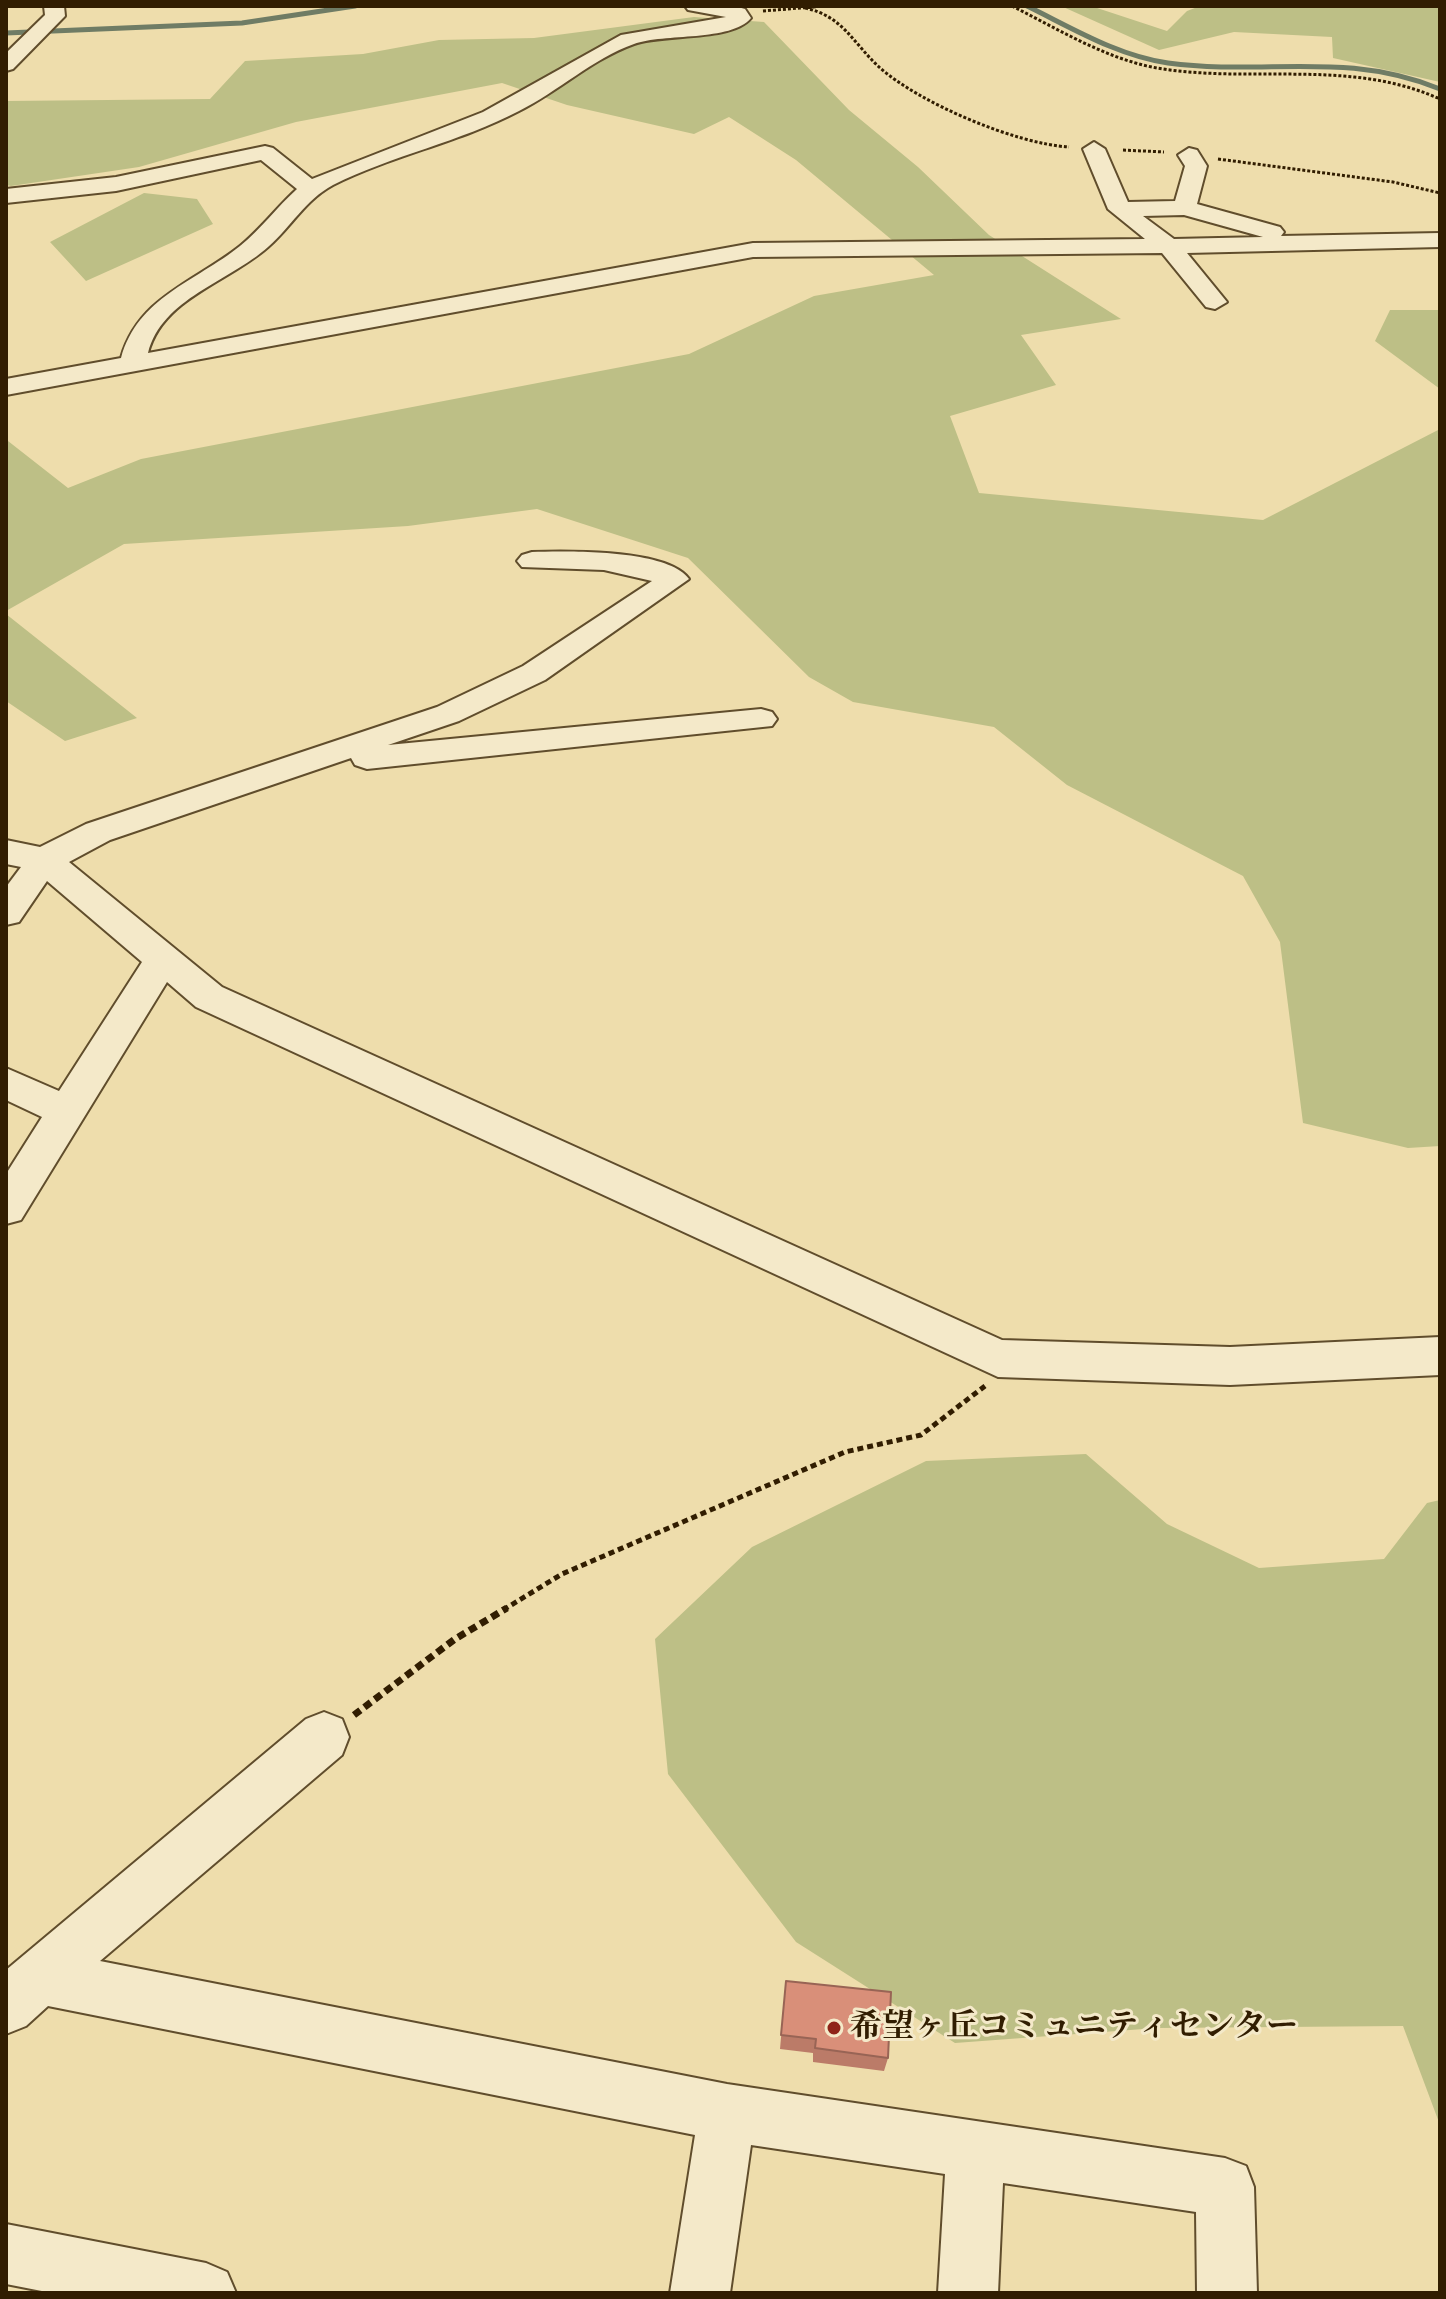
<!DOCTYPE html>
<html>
<head>
<meta charset="utf-8">
<style>
  body { margin:0 }
  #map { position:relative; width:1446px; height:2299px; overflow:hidden; background:#eeddac; font-family:"Gentium Book Plus",serif }
  canvas { display:block }
  .frame { position:absolute; inset:0; border:8px solid #311d01; pointer-events:none }
</style>
</head>
<body>
<div id="map">
<canvas width="1446" height="2299"></canvas>
<div class="frame"></div>
</div>
<script>
const c = document.querySelector('canvas').getContext('2d');
c.lineJoin = 'round';
function fillPath(path, color) {
  c.fillStyle = color;
  c.fill(path, 'evenodd');
}
function stroke(path, color, width, dash) {
  c.strokeStyle = color;
  c.lineWidth = width;
  c.lineCap = dash ? 'butt' : 'round';
  c.setLineDash(dash || []);
  c.stroke(path);
}
function drawText(font, color, halo, rows, align = 'center') {
  c.font = font + ' "Gentium Book Plus","Noto Serif JP",serif';
  c.lineWidth = 6;
  c.setLineDash([]);
  c.textBaseline = 'middle';
  c.strokeStyle = halo;
  c.fillStyle = color;
  for (const [text, x, y, turn = 0] of rows) {
    c.save();
    c.translate(x, y);
    c.rotate((+turn || 0) * Math.PI / 180);
    c.textAlign = isNaN(turn) ? turn : align;
    if (halo) c.strokeText(text, 0, 0);
    c.fillText(text, 0, 0);
    c.restore();
  }
}
const green = new Path2D(`
  M1061 6H1091L1167 31 1187 11 1200 6H1440V82L1333 58 1332 37 1234 32 1159 50Z
  M694 17 764 22 849 110 918 167 989 235 1121 319 1021 335 1056 385 950 416 979 493 1263 520 1440 429V1146L1408 1148 1303 1123 1280 942 1243 876 1067 785 994 727 853 702 809 677 688 558 537 509 408 526 124 544 6 611 8 441 68 488 141 459 689 354 814 296 934 275 796 160 729 117 694 134 567 105 502 83 296 122 139 167 11 186 6 185V101L210 99 245 61 363 54 439 40 534 38Z
  M144 193 197 199 213 224 86 281 50 242Z
  M1390 310H1440V389L1375 341Z
  M6 614 137 718 65 741 6 701Z
  M1086 1454 1167 1524 1259 1568 1384 1559 1427 1503 1440 1500V2125L1403 2026 1157 2028 955 2043 796 1942 668 1774 655 1639 752 1547 926 1461Z`);
const stream = new Path2D(`
  M1027 6C1072 28 1118 56 1168 63 1265 76 1344 50 1440 89
  M6 33 242 23 355 6`);
const pathFar2 = new Path2D(`
  M1012 6C1060 30 1109 61 1163 69 1257 83 1351 59 1440 99
  M805 8C843 16 853 43 879 67 919 103 1016 144 1069 147
  M763 11 825 6
  M1123 150 1164 152
  M1218 159 1393 182 1440 193`);
const pathFar1 = new Path2D(`
  M503 1610 562 1574 845 1452 921 1435 985 1386`);
const path = new Path2D(`
  M354 1715 455 1639 507 1608`);
const minor = new Path2D(`
  M44 6H64L65 16 13 69 6 71V53L45 15Z
  M685 6 738 7 745 9 751 18C731 42 664 33 634 44 592 59 559 91 519 111 460 142 393 155 333 185 305 200 291 227 268 247 229 282 162 298 148 353L753 243 1145 239 1108 209 1083 149 1094 142 1105 149 1128 202 1175 201 1185 166 1178 155 1189 148 1197 150 1207 166 1197 204 1280 227 1284 232 1281 236 1440 233V247L1187 253 1227 302 1215 309 1206 307 1162 253 753 257 6 395V379L121 358C138 297 195 282 240 246 261 229 277 207 297 189L261 160 116 191 6 203V189L116 177 265 146 273 148 312 179 483 112 621 35 726 17 688 10ZM1184 215 1263 237 1174 239 1143 216Z
  M532 552C567 551 668 549 689 579L545 680 459 721 388 745 761 709 772 712 777 719 772 726 367 769 355 765 351 758 110 840 69 862 222 987 1002 1340 1230 1347 1440 1337V1375L1230 1385 998 1377 196 1007 167 982 21 1220 6 1224V1174L42 1117 6 1100V1068L59 1091 142 962 47 881 19 922 6 925V887L21 867 6 864V840L40 847 86 824 437 707 523 666 652 581 604 570 522 567 517 561 522 555Z
  M324 1712 342 1719 349 1737 342 1755 100 1961 727 2084 1225 2158 1246 2166 1254 2187 1257 2293H1197L1196 2212 1003 2183 998 2293H938L945 2174 751 2145 730 2293H670L695 2135 48 2006 26 2026 6 2034V1970L306 1719Z
  M6 2224 206 2263 227 2272 236 2293H52L6 2284Z`);
const wall = new Path2D(`
  M786 1981 888 2058 884 2071 813 2062V2053L780 2049Z`);
const building = new Path2D(`
  M786 1981 891 1992 888 2058 815 2048 816 2039 781 2035Z`);
const markers = [
  [834,2028,8,"#8f2418"]
];
const nearPoinames = [
  ["希望ヶ丘コミュニティセンター",850,2028]
];
fillPath(green, '#bdbf86');
stroke(stream, '#6f7c65', 5);
stroke(minor, '#604d2c', 4);
stroke(pathFar2, '#311d01', 3, [3, 2]);
stroke(pathFar1, '#311d01', 5, [6, 4]);
stroke(path, '#311d01', 7, [8, 5]);
fillPath(minor, '#f4e9c9');
fillPath(wall, '#bb7b68');
fillPath(building, '#d98f79');
stroke(building, '#986455', 2);
for (const [x, y, r, color] of markers) {
  const dot = new Path2D();
  dot.arc(x, y, r, 0, 2 * Math.PI);
  c.fillStyle = color;
  c.fill(dot);
  stroke(dot, '#f4e9c9', 3);
}
drawText('bold 32px', '#311d01', '#f4e9c9', nearPoinames, 'left');
</script>
</body>
</html>
